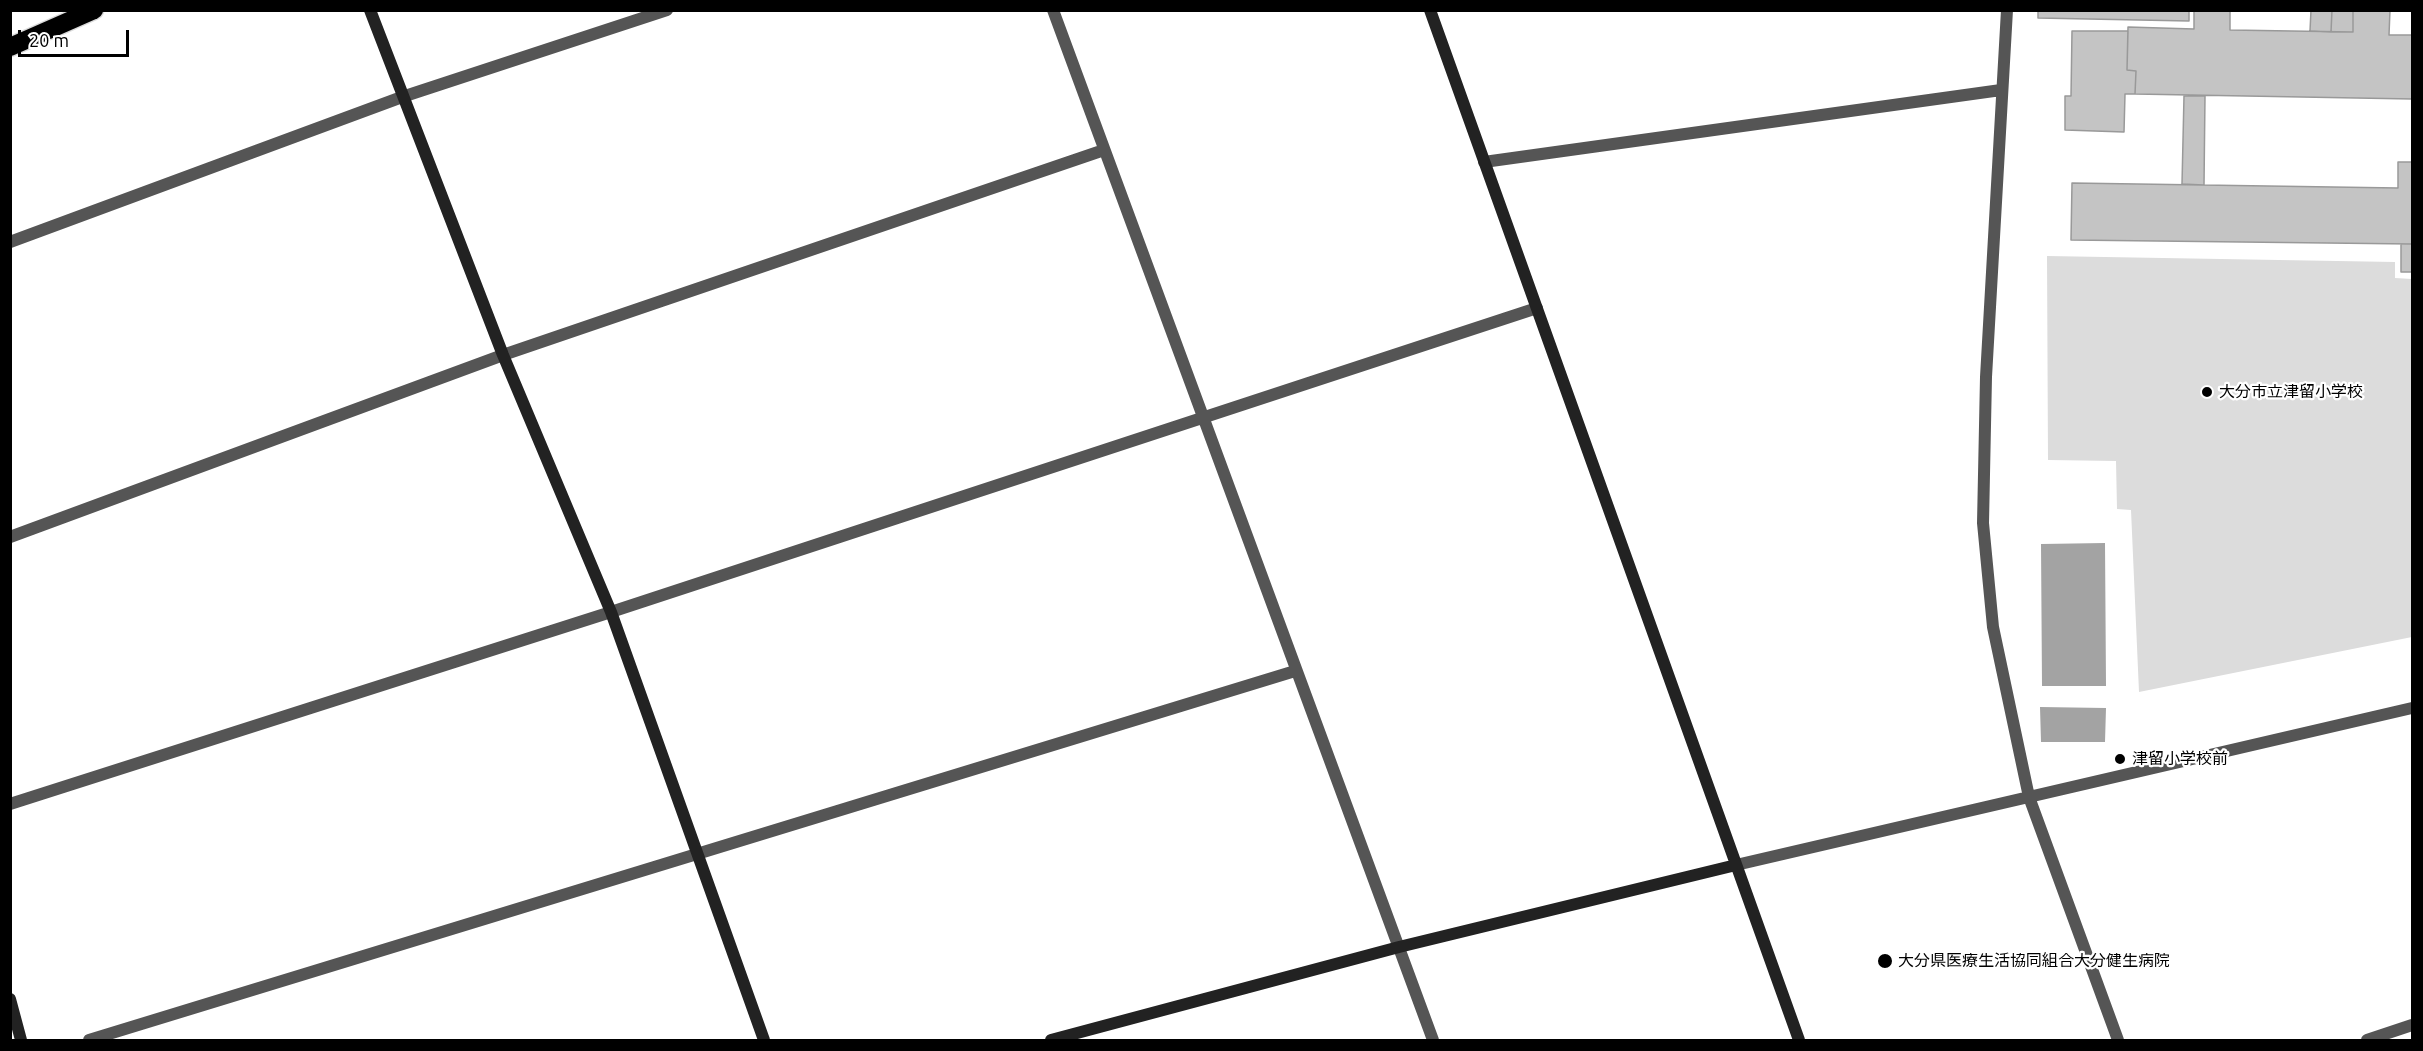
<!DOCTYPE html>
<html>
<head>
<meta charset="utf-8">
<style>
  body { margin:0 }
  #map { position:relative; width:2423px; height:1051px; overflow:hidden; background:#fff; font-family:Ubuntu,sans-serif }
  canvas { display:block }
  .frame { position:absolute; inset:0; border:12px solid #000; pointer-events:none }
  .scale { position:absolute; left:18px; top:30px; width:111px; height:27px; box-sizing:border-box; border:3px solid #000; border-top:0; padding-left:8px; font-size:18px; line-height:21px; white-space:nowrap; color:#000; -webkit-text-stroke:4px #fff; paint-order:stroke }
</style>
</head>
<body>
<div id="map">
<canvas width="2423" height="1051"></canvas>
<div class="frame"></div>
<div class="scale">20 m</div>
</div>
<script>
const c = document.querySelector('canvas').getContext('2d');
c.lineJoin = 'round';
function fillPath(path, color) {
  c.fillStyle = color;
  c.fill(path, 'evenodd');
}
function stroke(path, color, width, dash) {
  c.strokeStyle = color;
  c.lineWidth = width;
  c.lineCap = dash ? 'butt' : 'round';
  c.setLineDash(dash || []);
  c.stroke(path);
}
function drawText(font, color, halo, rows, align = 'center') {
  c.font = font + ' Ubuntu,"Noto Sans JP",sans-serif';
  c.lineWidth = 4.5;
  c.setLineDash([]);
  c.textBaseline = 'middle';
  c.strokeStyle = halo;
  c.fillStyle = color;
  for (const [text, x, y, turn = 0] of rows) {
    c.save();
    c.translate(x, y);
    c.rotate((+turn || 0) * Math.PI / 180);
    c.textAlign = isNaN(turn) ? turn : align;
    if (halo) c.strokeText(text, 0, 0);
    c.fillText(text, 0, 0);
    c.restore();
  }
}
const green = new Path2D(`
  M2047 256 2395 262V278L2412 279V637L2139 692 2131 510 2117 509 2116 461 2048 460Z`);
const water = new Path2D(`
  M2105 543 2106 686H2042L2041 544Z
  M2040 707 2106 708 2105 742H2041Z`);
const building = new Path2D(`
  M2038 10H2189V21L2038 18Z
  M2194 10H2230V30L2353 32V10H2390L2389 35H2412V99L2135 94 2136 71 2127 70 2128 27 2194 29Z
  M2311 10H2332L2331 32 2310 31Z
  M2332 10H2353V32H2331Z
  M2072 31H2128L2127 70 2136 71 2135 94H2125L2124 132 2065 130V96H2071Z
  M2184 96H2205L2204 185 2182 184Z
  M2398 162H2412V244L2071 240 2072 183 2398 188Z
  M2401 244H2412V272H2401Z`);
const street = new Path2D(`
  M1053 10 1433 1040
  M2007 10 1986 377 1983 523 1993 627 2029 797 2118 1040
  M1484 162 2001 90
  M10 242 402 97 667 10
  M10 537 503 355 1104 150
  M10 804 611 612 1537 308
  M1736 865 2412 708
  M89 1040 1295 671
  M2367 1040 2412 1025`);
const secondary = new Path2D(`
  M370 10 503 355 611 612 764 1040
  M1430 10 1799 1040
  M10 999 21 1040
  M1051 1040 1399 947 1736 865`);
const highway = new Path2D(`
  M10 47 94 10`);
const markers = [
  [2207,392,6,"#000"],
  [2120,759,6,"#000"],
  [1885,961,8,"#000"]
];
const poiNames = [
  ["大分市立津留小学校",2219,392],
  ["津留小学校前",2132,759],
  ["大分県医療生活協同組合大分健生病院",1898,961]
];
fillPath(green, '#dcdcdc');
fillPath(water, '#a3a3a3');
fillPath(building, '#c4c4c4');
stroke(building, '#999', 1.5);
stroke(highway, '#dbdbdb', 21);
stroke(street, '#555', 12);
stroke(secondary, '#222', 12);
stroke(highway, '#000', 18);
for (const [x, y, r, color] of markers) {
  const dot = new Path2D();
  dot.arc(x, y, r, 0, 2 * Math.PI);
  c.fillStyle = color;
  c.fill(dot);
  stroke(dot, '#fff', 2);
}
drawText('16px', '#000', '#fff', poiNames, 'left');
</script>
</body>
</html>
